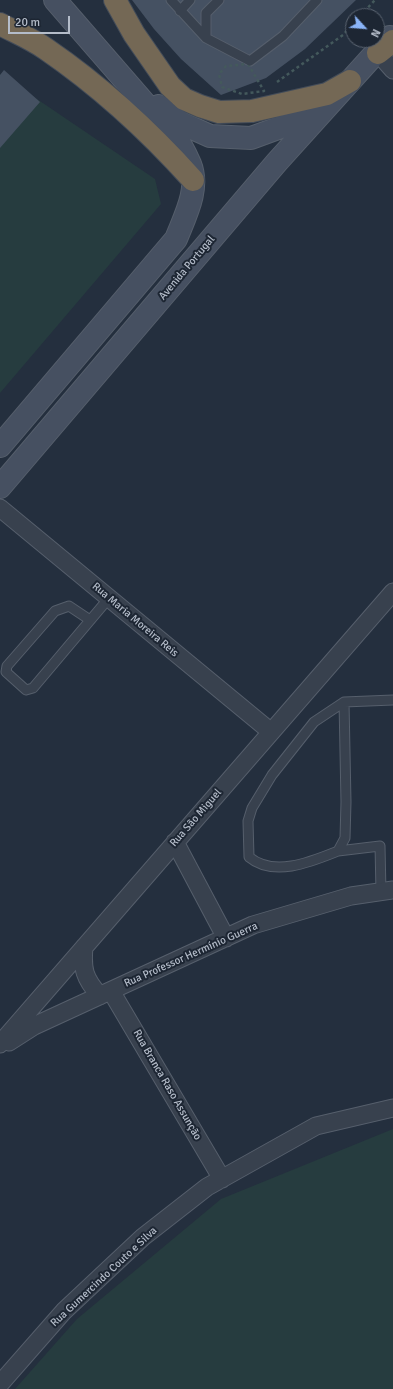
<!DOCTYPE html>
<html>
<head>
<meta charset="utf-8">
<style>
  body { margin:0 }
  #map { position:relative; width:393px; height:1389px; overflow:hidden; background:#242f3e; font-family:Signika,sans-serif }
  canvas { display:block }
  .north { position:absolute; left:345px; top:8px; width:40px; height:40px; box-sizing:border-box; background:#1d2633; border:1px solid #59626f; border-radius:50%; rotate:116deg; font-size:11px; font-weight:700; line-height:16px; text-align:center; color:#b4bcc9 }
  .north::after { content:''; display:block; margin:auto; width:14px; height:18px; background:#8ab4f8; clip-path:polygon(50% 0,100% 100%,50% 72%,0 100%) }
  .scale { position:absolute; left:8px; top:16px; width:62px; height:18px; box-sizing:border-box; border:2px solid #b4bcc9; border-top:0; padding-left:5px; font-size:12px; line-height:14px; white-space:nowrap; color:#b4bcc9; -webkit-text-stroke:3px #1d2633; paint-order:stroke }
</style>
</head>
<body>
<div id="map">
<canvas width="393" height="1389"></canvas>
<div class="north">N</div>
<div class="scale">20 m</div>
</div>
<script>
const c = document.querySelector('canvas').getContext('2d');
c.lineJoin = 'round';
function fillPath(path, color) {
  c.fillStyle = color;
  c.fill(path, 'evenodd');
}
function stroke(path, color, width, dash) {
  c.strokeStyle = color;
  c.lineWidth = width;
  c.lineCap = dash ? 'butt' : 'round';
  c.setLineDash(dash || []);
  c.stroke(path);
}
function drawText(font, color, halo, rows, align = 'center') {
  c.font = font + ' Signika,sans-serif';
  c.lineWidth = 4;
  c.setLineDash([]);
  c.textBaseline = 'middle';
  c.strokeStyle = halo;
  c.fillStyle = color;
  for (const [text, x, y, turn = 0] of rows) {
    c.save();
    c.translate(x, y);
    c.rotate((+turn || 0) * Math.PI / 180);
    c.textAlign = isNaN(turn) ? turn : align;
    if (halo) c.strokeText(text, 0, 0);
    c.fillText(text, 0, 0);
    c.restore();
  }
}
const green = new Path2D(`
  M0 74 155 179 161 204 0 393Z
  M393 1129V1389H15L77 1319 221 1199Z`);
const building = new Path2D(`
  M132 0H356L305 49 266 78 221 95 181 59 154 29Z
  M4 70 40 102 0 148V75Z`);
const path = new Path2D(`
  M360 16 375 0
  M248 64 264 91 242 94 222 87 219 74 226 66Z
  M277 82 343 35 353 24`);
const lane = new Path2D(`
  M171 0 206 38 250 61 283 36 317 0
  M180 11 190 0
  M206 38V13L219 0
  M90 620 69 606 55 611 7 666 6 672 26 690 33 688 109 598
  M344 702 346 802 345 838 338 851C313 861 274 878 249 857L248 821 252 808 272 775 314 722 344 702 393 700
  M338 851 380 846 381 892`);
const street = new Path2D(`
  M378 53 393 70
  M0 508 270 731
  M175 842 226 938
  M84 947C82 969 84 978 100 996
  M111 991 222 1179
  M9 1042 34 1026 253 925 351 896 393 890
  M0 1044 393 592
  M0 1384 64 1311 143 1237 207 1187 316 1126 393 1108`);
const secondary = new Path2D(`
  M159 106 181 123 210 136 251 138 292 123 313 106
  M0 446 176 239C185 216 200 189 190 164 187 157 184 151 180 144L55 0
  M0 487 277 162 390 37`);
const highway = new Path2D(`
  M115 0 134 34 170 86 184 99 200 106 219 112 252 111 327 94 350 81
  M0 24C15 32 32 39 46 49 100 86 149 131 193 180
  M378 53 393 41`);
const streetNames = [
  ["Avenida Portugal",187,268,-50],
  ["Rua Maria Moreira Reis",135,620,40],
  ["Rua São Miguel",196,818,-49],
  ["Rua Professor Hermínio Guerra",191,955,-24],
  ["Rua Branca Raso Assunção",167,1085,60],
  ["Rua Gumercindo Couto e Silva",104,1277,-43]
];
fillPath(green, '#263c3f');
fillPath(building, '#455162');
stroke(lane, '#565f6c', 11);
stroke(street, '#565f6c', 19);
stroke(secondary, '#565f6c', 24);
stroke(highway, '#434c59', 24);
stroke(path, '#44595c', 2.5, [3, 3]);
stroke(lane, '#38414e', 9);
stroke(street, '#38414e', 17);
stroke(secondary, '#465061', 22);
stroke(highway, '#746855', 22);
drawText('11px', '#b4bcc9', '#1d2633', streetNames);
</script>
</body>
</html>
